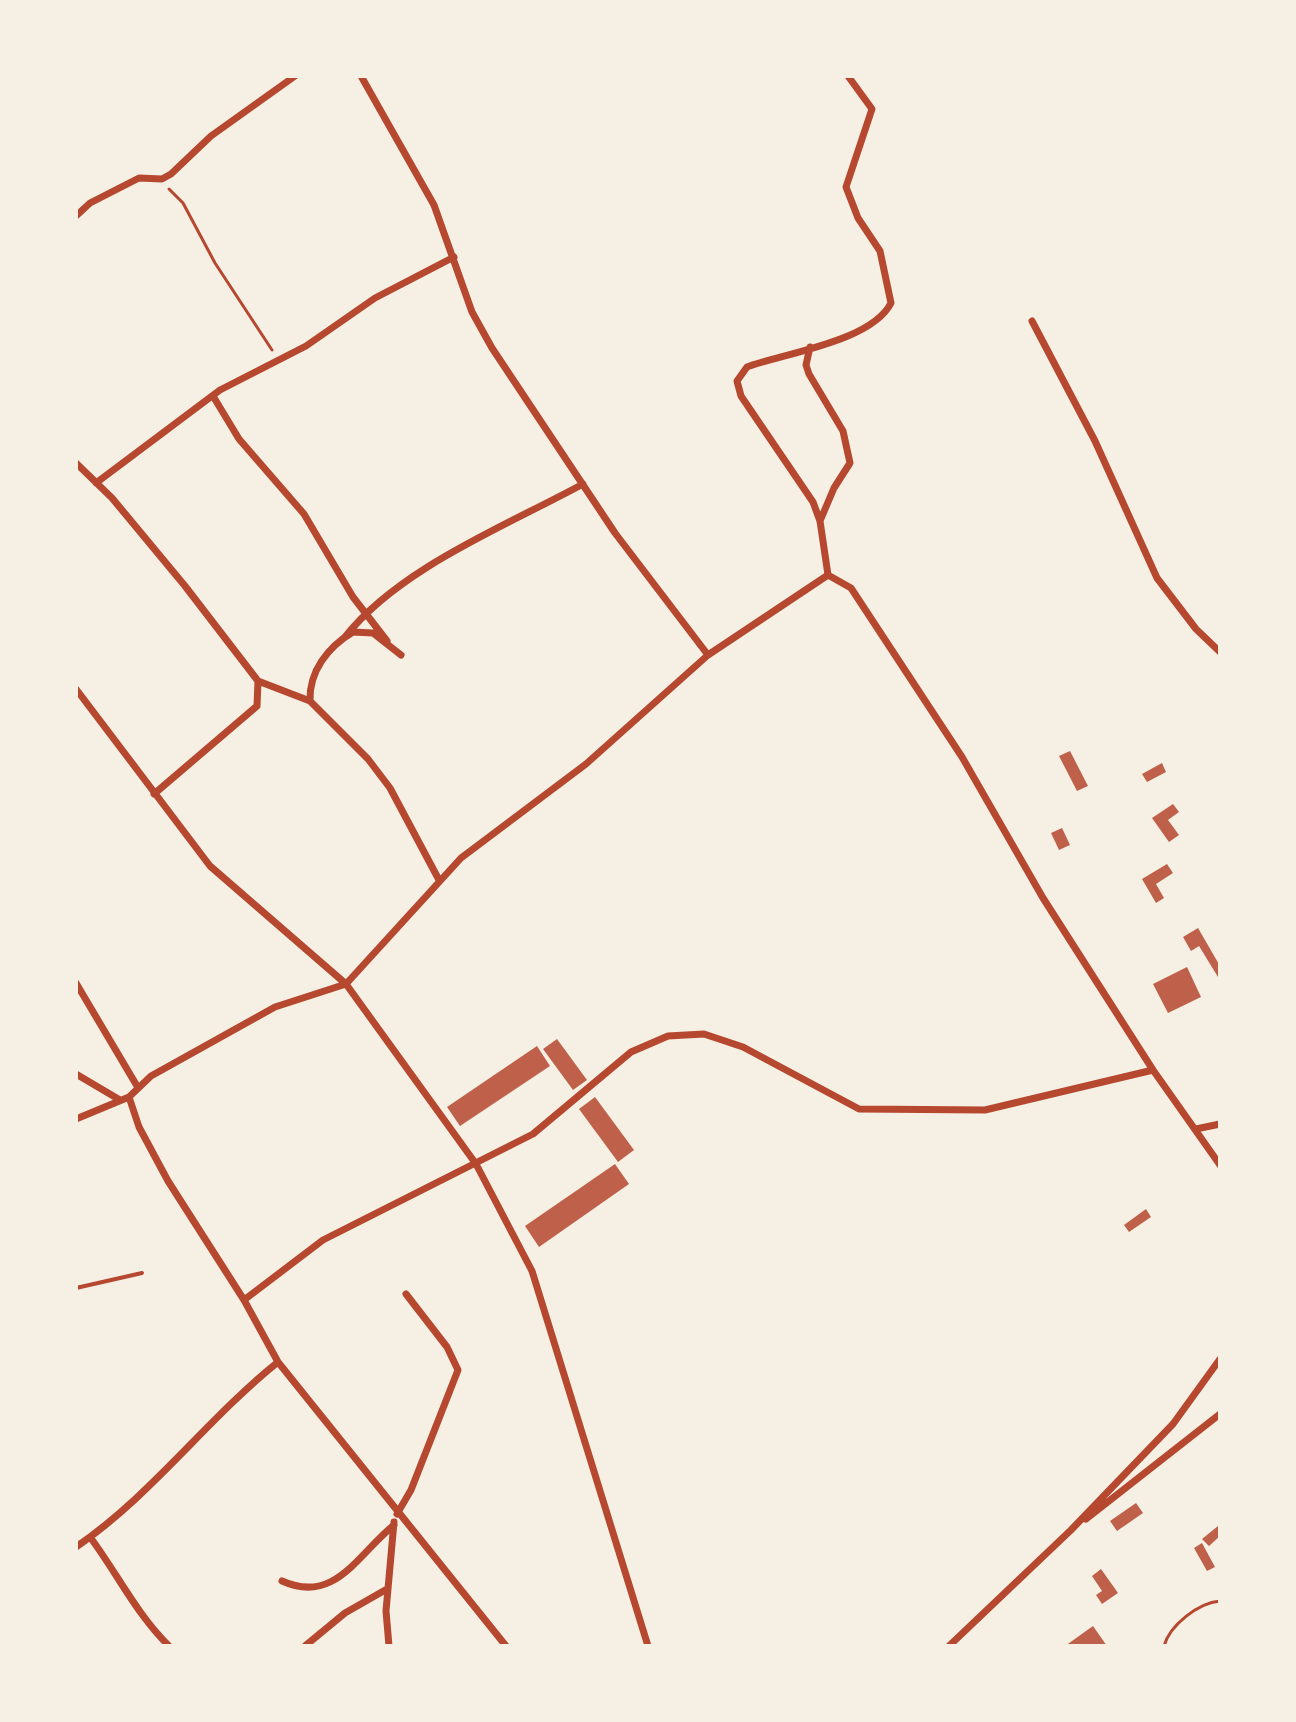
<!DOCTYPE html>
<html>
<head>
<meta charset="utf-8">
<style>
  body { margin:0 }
  #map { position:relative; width:1296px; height:1722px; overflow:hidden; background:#f6efe4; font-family:Roboto,sans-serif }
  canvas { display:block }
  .frame { position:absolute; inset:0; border:78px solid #f6efe4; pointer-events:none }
</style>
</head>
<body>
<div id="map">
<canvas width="1296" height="1722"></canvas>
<div class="frame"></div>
</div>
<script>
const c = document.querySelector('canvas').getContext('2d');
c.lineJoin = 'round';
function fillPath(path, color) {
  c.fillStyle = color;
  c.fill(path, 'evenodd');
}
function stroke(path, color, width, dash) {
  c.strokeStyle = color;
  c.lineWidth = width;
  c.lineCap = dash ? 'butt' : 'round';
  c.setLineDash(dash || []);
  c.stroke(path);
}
const building = new Path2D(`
  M1070 751 1088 786 1077 791 1059 756Z
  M1162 763 1166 772 1147 782 1142 774Z
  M1173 804 1179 812 1168 820 1179 835 1169 842 1152 818Z
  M1062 828 1070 845 1059 850 1051 833Z
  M1167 864 1173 873 1156 884 1164 898 1156 903 1142 879Z
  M1198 928 1220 966 1218 977 1199 946 1191 951 1183 937Z
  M1187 967 1201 997 1168 1013 1153 984Z
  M557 1039 587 1080 573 1090 543 1049Z
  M537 1046 550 1066 460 1126 447 1107Z
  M595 1097 634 1150 618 1162 579 1109Z
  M615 1164 629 1184 539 1247 525 1226Z
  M1146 1209 1151 1217 1129 1232 1124 1225Z
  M1136 1503 1143 1513 1117 1531 1110 1521Z
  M1218 1526 1220 1536 1209 1546 1202 1539Z
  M1202 1543 1215 1567 1207 1571 1194 1548Z
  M1101 1569 1118 1593 1102 1604 1096 1595 1102 1591 1092 1576Z
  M1093 1626 1107 1646H1065Z`);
const path = new Path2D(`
  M169 189 183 203 215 263 272 350
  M1164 1646C1170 1625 1198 1603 1220 1601`);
const service = new Path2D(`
  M76 1288 142 1273`);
const minor = new Path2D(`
  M361 76 434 205 472 312 492 348 615 533 708 655
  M76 216 90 203 139 178 162 179 171 174 211 136 295 76
  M1032 321 1095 441 1157 578 1196 629 1220 652
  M810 347 806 365 809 374 843 431 850 463 834 488 820 521
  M213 396 239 439 304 514 353 597 387 641
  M76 463 112 498 185 586 258 681 310 701 368 759 390 788 439 880
  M96 483 220 390 306 346 375 298 454 257
  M828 575 820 521 813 502 741 396 737 381 747 367C786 353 872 341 891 303L880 251 858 218 846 187 872 109 848 76
  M345 637C399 568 506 526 583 484
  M76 689 210 866 346 984 476 1164 532 1271 648 1646
  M310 701C309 671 328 647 353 632L373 633 401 655
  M154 794 257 706 258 681
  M76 983 137 1086
  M76 1074 120 1100
  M129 1097 139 1127 168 1181 244 1300 278 1362 506 1646
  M76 1119 129 1097 151 1076 275 1007 346 984 461 858 586 764 708 655 828 575 851 588 962 757 1043 898 1153 1070 1220 1165
  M1196 1129 1220 1124
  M244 1300 323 1240 533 1134 631 1052 668 1036 704 1034 743 1047 859 1109 985 1110 1153 1070
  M397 1514 411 1490 458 1370 447 1347 406 1294
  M1086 1519 1220 1414
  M90 1537C117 1573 137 1615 169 1646
  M76 1547C152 1495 206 1420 278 1362
  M282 1581C335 1605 358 1554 394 1525
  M305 1646 345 1613 387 1589
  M389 1646 386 1611 394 1522
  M949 1646 1071 1530 1173 1424 1220 1359`);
fillPath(building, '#bf614a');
stroke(path, '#b5482f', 3);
stroke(service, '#b5482f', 4);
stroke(minor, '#b5482f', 7);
</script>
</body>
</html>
